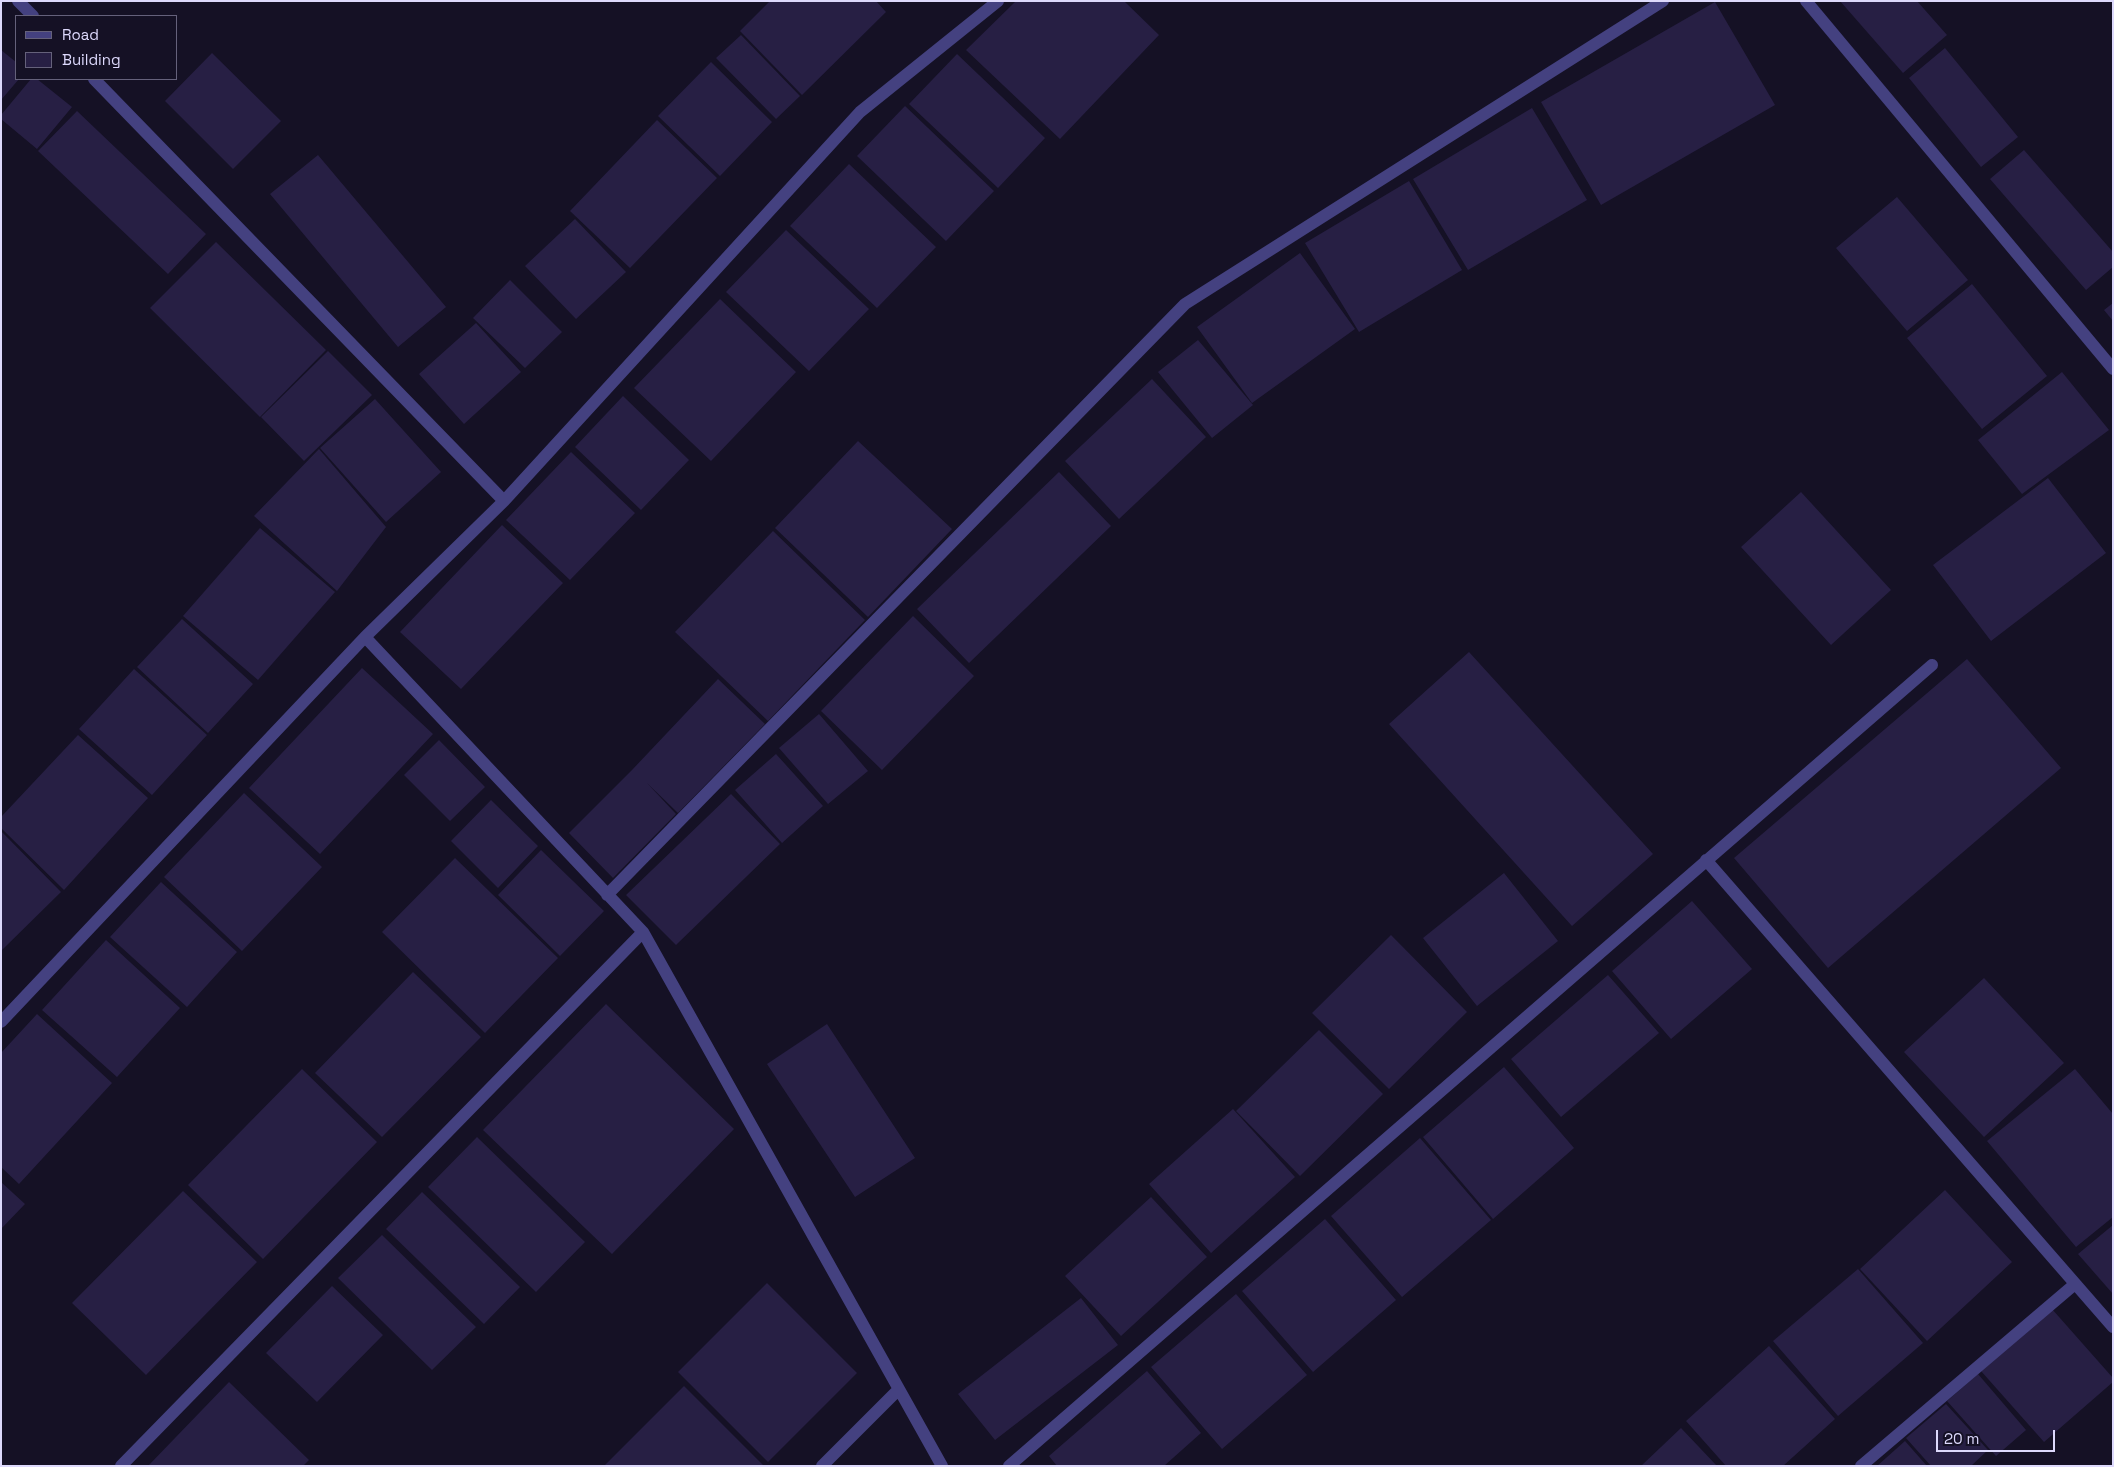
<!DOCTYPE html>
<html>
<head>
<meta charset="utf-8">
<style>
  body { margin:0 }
  #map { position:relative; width:2114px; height:1467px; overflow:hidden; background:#151125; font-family:"Space Grotesk",sans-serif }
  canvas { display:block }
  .frame { position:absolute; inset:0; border:2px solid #ddd9fc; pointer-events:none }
  .legend { position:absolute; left:15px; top:15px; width:162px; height:65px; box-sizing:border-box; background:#151125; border:1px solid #65617b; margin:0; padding:6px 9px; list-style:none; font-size:15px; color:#ddd9fc }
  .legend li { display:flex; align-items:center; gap:10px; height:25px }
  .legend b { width:25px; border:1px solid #65617b }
  .scale { position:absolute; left:1936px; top:1430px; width:119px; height:22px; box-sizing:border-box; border:2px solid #ddd9fc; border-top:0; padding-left:6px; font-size:15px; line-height:18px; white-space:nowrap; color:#ddd9fc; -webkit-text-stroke:4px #151125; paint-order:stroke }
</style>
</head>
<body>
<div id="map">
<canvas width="2114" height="1467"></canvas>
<div class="frame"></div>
<ul class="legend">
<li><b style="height:6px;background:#444180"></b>Road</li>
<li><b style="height:14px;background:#271f44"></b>Building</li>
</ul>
<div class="scale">20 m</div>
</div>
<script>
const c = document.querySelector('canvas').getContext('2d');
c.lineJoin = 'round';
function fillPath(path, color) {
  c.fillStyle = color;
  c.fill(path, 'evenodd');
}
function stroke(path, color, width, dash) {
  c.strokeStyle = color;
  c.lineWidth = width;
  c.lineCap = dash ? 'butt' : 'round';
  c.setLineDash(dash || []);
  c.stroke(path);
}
const building = new Path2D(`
  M770 1H876L886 12 802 95 740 31Z
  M1016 1H1124L1159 35 1060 139 966 50Z
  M1840 1H1917L1947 35 1903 73Z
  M1715 2 1775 105 1601 205 1541 102Z
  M741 35 800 96 776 119 716 58Z
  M1945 48 2018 137 1981 167 1909 78Z
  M1 50 16 62V79H19L1 100Z
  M212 53 281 121 233 169 165 101Z
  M957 54 1045 138 998 188 909 104Z
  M711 62 772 122 720 176 658 116Z
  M31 79H37L72 107 37 149 1 119V115Z
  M905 106 994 191 946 241 857 156Z
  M1532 108 1587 200 1468 270 1413 179Z
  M77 111 206 234 168 274 38 151Z
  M657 120 717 178 630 268 570 211Z
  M2024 150 2113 252V267L2086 290 1990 179Z
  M318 155 446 307 398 347 270 194Z
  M849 164 936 247 877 308 790 226Z
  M1409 181 1462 270 1359 332 1305 243Z
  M1897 197 1968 280 1907 331 1836 248Z
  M575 219 626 272 576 319 525 266Z
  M786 230 869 309 809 371 726 292Z
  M216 242 326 350 260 417 150 308Z
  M1300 253 1355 329 1252 403 1197 327Z
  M510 280 562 332 525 368 473 318Z
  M1972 284 2047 376 1982 429 1907 338Z
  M720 299 796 372 711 461 634 388Z
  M2113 303V321L2104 310Z
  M476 323 521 372 464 424 419 374Z
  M1198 340 1253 405 1212 438 1158 372Z
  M328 351 372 395 304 461 261 417Z
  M2062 372 2109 430 2022 494 1978 440Z
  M1152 379 1206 437 1119 519 1065 461Z
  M623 396 689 460 641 510 575 447Z
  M375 399 441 472 386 522 320 448Z
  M858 441 952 529 868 617 775 528Z
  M319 449 386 527 337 591 254 516Z
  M571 452 635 513 570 580 506 520Z
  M1059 472 1111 526 969 663 917 609Z
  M2048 478 2106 553 1991 641 1933 565Z
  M1801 492 1891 590 1831 645 1741 547Z
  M502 525 563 583 461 689 400 632Z
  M260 528 335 592 258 680 183 616Z
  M773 531 865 620 768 721 675 632Z
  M913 616 974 676 882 770 821 711Z
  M182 619 253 684 208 733 137 667Z
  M1469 652 1653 854 1572 926 1389 724Z
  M1967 659 2061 768 1828 968 1734 858Z
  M362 668 433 734 320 854 249 788Z
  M134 669 207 735 152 795 79 729Z
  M718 679 765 724 678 813 647 783 676 814 613 878 569 833 632 770Z
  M819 714 868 771 828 804 779 748Z
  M78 735 148 798 64 890 1 828V817Z
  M439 740 485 787 450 821 404 775Z
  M776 754 823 806 782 843 735 790Z
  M244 793 322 867 242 951 164 877Z
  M731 794 780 844 676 945 626 895Z
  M491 800 538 846 498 888 451 841Z
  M1 831 61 892 1 951Z
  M541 850 604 911 560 956 498 895Z
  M455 858 558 958 485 1033 382 932Z
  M1504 873 1558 941 1477 1006 1423 938Z
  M161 882 237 952 187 1007 110 937Z
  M1692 901 1752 969 1671 1039 1612 971Z
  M1391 935 1467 1012 1389 1089 1312 1013Z
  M106 940 180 1008 117 1077 42 1010Z
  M413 972 481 1037 382 1137 315 1073Z
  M1608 975 1659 1033 1561 1117 1511 1059Z
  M1984 978 2064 1063 1984 1137 1904 1052Z
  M606 1004 734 1129 612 1254 483 1130Z
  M37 1014 112 1083 19 1184 1 1167V1053Z
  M827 1024 915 1158 855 1197 767 1064Z
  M1319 1030 1383 1094 1300 1176 1236 1111Z
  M1504 1067 1574 1148 1493 1219 1423 1137Z
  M302 1069 377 1142 263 1259 188 1185Z
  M2075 1069 2113 1114V1217L2076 1247 1987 1141Z
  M1233 1109 1295 1177 1211 1253 1149 1184Z
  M477 1137 585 1242 536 1292 428 1187Z
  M1420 1138 1491 1220 1402 1297 1331 1216Z
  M1 1182 25 1204 1 1229Z
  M1945 1190 2012 1262 1927 1341 1860 1269Z
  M183 1191 257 1262 146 1375 72 1303Z
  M422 1192 520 1287 484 1324 386 1229Z
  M1151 1197 1207 1257 1121 1336 1065 1276Z
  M1325 1219 1396 1300 1313 1372 1242 1291Z
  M2113 1225V1294L2078 1254Z
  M382 1235 476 1327 432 1370 338 1278Z
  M1858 1269 1923 1343 1838 1416 1773 1341Z
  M767 1283 857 1373 768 1462 678 1372Z
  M332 1286 383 1335 317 1402 266 1353Z
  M1236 1294 1307 1375 1222 1449 1151 1367Z
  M1081 1298 1118 1345 995 1440 958 1394Z
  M2052 1309 2113 1378V1382L2044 1442 1981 1371Z
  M1769 1346 1835 1419 1783 1466H1726L1686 1421Z
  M1147 1371 1201 1433 1164 1466H1057L1049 1456Z
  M1978 1374 2026 1430 1996 1456 1947 1401Z
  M229 1382 309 1460 303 1466H148Z
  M684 1386 764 1466H604Z
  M1946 1404 1988 1450 1971 1466H1931L1906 1438Z
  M1681 1428 1717 1466H1641Z
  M1905 1441 1927 1466H1877Z`);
const street = new Path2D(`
  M18 1 33 16
  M1806 1 2113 369
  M94 79 504 501
  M365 637 643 932 942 1466
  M1706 860 2113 1327
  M607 895 1185 304 1663 1
  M1 1022 365 637 504 501 860 112 998 1
  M121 1466 643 932
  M822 1466 899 1389
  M1009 1466 1932 665
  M1861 1466 2075 1284`);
fillPath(building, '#271f44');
stroke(street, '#444180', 12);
</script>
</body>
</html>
